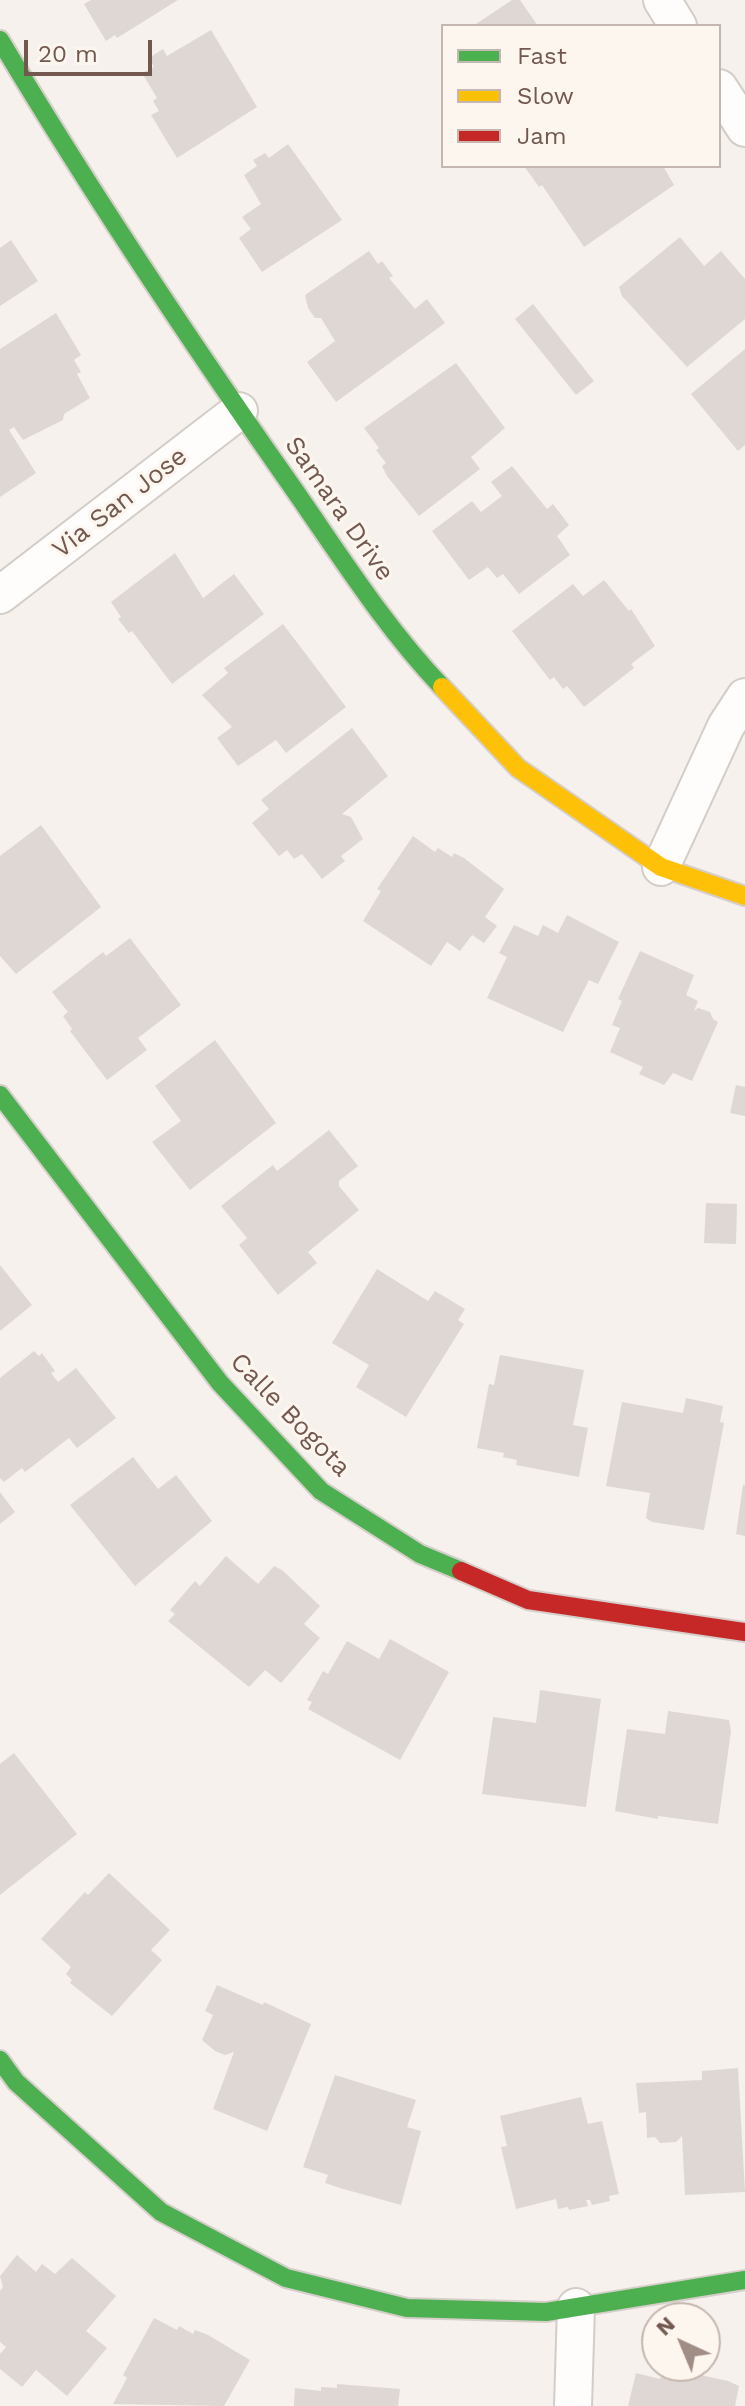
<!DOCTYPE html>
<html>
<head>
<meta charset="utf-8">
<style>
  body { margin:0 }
  #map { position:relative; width:745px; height:2406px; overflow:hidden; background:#f6f1ed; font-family:"Work Sans",sans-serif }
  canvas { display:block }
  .legend { position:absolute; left:441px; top:24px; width:280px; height:144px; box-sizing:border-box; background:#fdf6ef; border:2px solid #c5b7af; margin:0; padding:10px 14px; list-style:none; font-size:24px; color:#72584f }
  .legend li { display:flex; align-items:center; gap:16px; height:40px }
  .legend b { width:40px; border:2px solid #c5b7af }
  .north { position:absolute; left:641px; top:2302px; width:80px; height:80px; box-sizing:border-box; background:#fdf6ef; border:2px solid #c5b7af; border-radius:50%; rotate:316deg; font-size:22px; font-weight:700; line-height:32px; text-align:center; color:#72584f }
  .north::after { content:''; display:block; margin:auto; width:28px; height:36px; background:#a08e86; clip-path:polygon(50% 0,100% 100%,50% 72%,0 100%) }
  .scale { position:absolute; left:24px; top:40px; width:128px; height:36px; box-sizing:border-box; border:4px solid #72584f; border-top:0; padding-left:10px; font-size:24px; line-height:28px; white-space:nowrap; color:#72584f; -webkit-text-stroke:6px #fdf6ef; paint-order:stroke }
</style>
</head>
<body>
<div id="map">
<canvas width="745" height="2406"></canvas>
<ul class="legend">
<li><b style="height:10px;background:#4caf50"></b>Fast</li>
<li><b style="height:10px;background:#ffc107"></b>Slow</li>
<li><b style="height:10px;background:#c62828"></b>Jam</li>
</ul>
<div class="north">N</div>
<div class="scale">20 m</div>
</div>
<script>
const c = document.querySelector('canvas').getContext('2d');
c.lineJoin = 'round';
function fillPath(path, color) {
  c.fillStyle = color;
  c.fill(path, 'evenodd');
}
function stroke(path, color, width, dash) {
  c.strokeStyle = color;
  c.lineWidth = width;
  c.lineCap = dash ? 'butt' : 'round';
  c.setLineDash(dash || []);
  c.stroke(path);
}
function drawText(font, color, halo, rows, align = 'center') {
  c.font = font + ' "Work Sans",sans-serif';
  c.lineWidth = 6;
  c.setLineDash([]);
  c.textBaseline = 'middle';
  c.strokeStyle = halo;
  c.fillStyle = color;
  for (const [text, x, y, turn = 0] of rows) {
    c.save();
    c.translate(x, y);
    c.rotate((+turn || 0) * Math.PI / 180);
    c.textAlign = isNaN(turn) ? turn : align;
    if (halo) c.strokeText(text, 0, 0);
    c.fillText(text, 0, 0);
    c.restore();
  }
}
const building = new Path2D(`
  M91 0H178L117 38 115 35 106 41 84 4Z
  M512 0H520L538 26H473Z
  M211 30 257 107 177 158 151 115 159 111 153 101 157 98 142 73 154 67 149 58 163 49 167 56Z
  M288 144 342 220 262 272 239 238 251 229 242 217 261 204 244 175 257 166 253 160 265 153 269 158Z
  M524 166H663L674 185 584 247 542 185 539 187Z
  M680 237 704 266 721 251 745 279V319L687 367 622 296 619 287Z
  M11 240 38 281 0 306V248Z
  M369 251 378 264 382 261 393 276 389 278 415 309 427 299 445 323 336 402 307 362 335 341 321 318H315L308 308 305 295Z
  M533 304 594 381 576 395 515 319Z
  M56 313 81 355 74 360 81 372 77 374 90 398 64 414 63 420 23 440 14 427 9 430 36 473 0 497V349Z
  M745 349V445L738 451 691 394Z
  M456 363 505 428 471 457 480 469 419 516 387 476 382 466 386 463 376 450 379 448 364 428Z
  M512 466 547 509 553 504 569 525 557 536 570 555 519 594 503 574 497 578 488 567 469 580 432 531 472 501 481 512 502 496 491 482Z
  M175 553 203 598 234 574 264 614 172 684 132 631 129 633 118 619 121 617 111 602Z
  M604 580 629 611 631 609 655 646 631 664 634 668 584 707 567 686 563 689 554 677 550 680 512 631 573 584 583 596Z
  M283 624 346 707 286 753 276 740 238 766 217 738 232 727 202 695 228 673 224 668Z
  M352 728 388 776 342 814 351 817 363 839 341 856 345 861 322 879 302 854 294 859 287 850 279 856 252 823 269 809 261 800Z
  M41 825 101 907 16 974 0 956V856Z
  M413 836 435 852 438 848 452 857 454 853 464 858 504 889 485 917 497 926 484 943 472 935 460 951 447 942 431 966 363 921 381 891 377 889Z
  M567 915 619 942 598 984 589 980 563 1032 487 998 507 957 499 953 514 925 538 936 543 925 558 933Z
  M130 938 181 1005 138 1038 147 1050 107 1080 70 1031 72 1029 63 1016 68 1012 52 992 103 952 106 956Z
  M640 951 694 975 686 995 698 1001 694 1011 698 1008 710 1012 713 1019 718 1022 692 1081 673 1073 664 1085 639 1074 643 1067 610 1052 620 1028 612 1025 622 1001 618 999Z
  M215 1040 276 1123 190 1190 152 1142 181 1121 155 1086Z
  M736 1085 745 1087V1116L730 1113Z
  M329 1130 358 1166 339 1181V1186L359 1210 308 1252 317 1263 278 1295 239 1245 247 1238 221 1206 273 1165 277 1171Z
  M706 1203 737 1204 736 1244 704 1243Z
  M0 1265 32 1305 0 1331Z
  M377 1269 428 1301 435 1291 465 1309 458 1320 464 1324 406 1417 356 1387 369 1365 332 1343Z
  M34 1351 39 1356 42 1353 55 1371 51 1373 58 1382 76 1368 116 1418 77 1448 69 1438 25 1472 22 1468 4 1482 0 1478V1378Z
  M500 1355 584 1370 573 1425 588 1428 579 1477 516 1465 517 1460 503 1457 504 1453 477 1448 489 1384 494 1385Z
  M686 1398 723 1406 720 1422 724 1423 704 1530 652 1522 646 1518 650 1493 606 1486 622 1402 683 1413Z
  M133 1457 158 1489 176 1475 212 1521 135 1586 70 1505Z
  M743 1485H745V1536L736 1534Z
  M0 1492 15 1512 0 1524Z
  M226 1556 258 1584 274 1566 282 1570 320 1606 304 1624 320 1638 281 1683 265 1670 249 1687 168 1621 175 1614 170 1610 195 1581 200 1586Z
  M390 1639 449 1672 400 1760 308 1709 312 1702 307 1700 323 1671 328 1674 347 1641 379 1659Z
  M540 1690 601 1699 586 1807 482 1794 493 1717 536 1723Z
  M668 1711 729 1720 731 1731 718 1824 658 1816V1819L615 1811 627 1729 665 1734Z
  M14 1753 77 1834 0 1895V1764Z
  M109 1873 170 1930 151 1950 162 1960 112 2016 70 1983 72 1980 66 1974 71 1967 41 1939 85 1892 88 1895Z
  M217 1985 263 2005 264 2002 311 2024 267 2131 213 2109 234 2052 225 2055 215 2051 202 2040 213 2015 205 2011Z
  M738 2068 745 2192 685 2195 682 2136 676 2142 660 2143 655 2137 647 2138 646 2112 639 2113 636 2083 702 2080V2071Z
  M335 2075 416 2100 407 2127 421 2131 401 2205 340 2188 325 2183 328 2175 303 2167Z
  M581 2097 588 2124 602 2121 619 2194 609 2196 610 2201 592 2205 590 2200H586L588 2206 569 2210 568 2207 558 2209 556 2199 516 2209 501 2147 507 2146 500 2116Z
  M17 2255 36 2272 42 2264 55 2274 72 2258 116 2296 86 2331 107 2348 67 2396 36 2370 22 2387 0 2369V2354L6 2347 0 2342V2291L3 2287 0 2276Z
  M154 2318 177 2330 179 2326 193 2334 195 2330 208 2335 250 2360 224 2406 113 2404 127 2378 123 2375Z
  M636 2373 660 2379 661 2373 677 2377 678 2373H691L728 2381 739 2386 735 2406H628Z
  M337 2384 400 2389 398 2406H294L295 2388 321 2391V2387L337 2388Z`);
const street = new Path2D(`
  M662 0 678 26
  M719 88 745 128
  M0 595 239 411
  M661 867 726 726 745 697
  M573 2406 576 2307`);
const fast = new Path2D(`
  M0 40C89 189 186 335 286 478 336 549 382 624 442 687
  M0 1095 220 1383 321 1491 420 1554 461 1571
  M0 2060 16 2082 161 2212 286 2278 407 2308 546 2312 745 2280`);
const slow = new Path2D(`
  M442 687 518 768 661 867 745 896`);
const jam = new Path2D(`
  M461 1571 528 1600 745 1632`);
const streetNames = [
  ["Via San Jose",120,503,-38],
  ["Samara Drive",339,509,55],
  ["Calle Bogota",290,1415,46]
];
fillPath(building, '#dfd7d3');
stroke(street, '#d3cdc8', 40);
stroke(fast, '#d5cec9', 22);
stroke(slow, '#d5cec9', 22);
stroke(jam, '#d5cec9', 22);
stroke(street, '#fefdfc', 36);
stroke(fast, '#4caf50', 18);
stroke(slow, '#ffc107', 18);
stroke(jam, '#c62828', 18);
drawText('26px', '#72584f', '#fdf6ef', streetNames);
</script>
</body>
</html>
